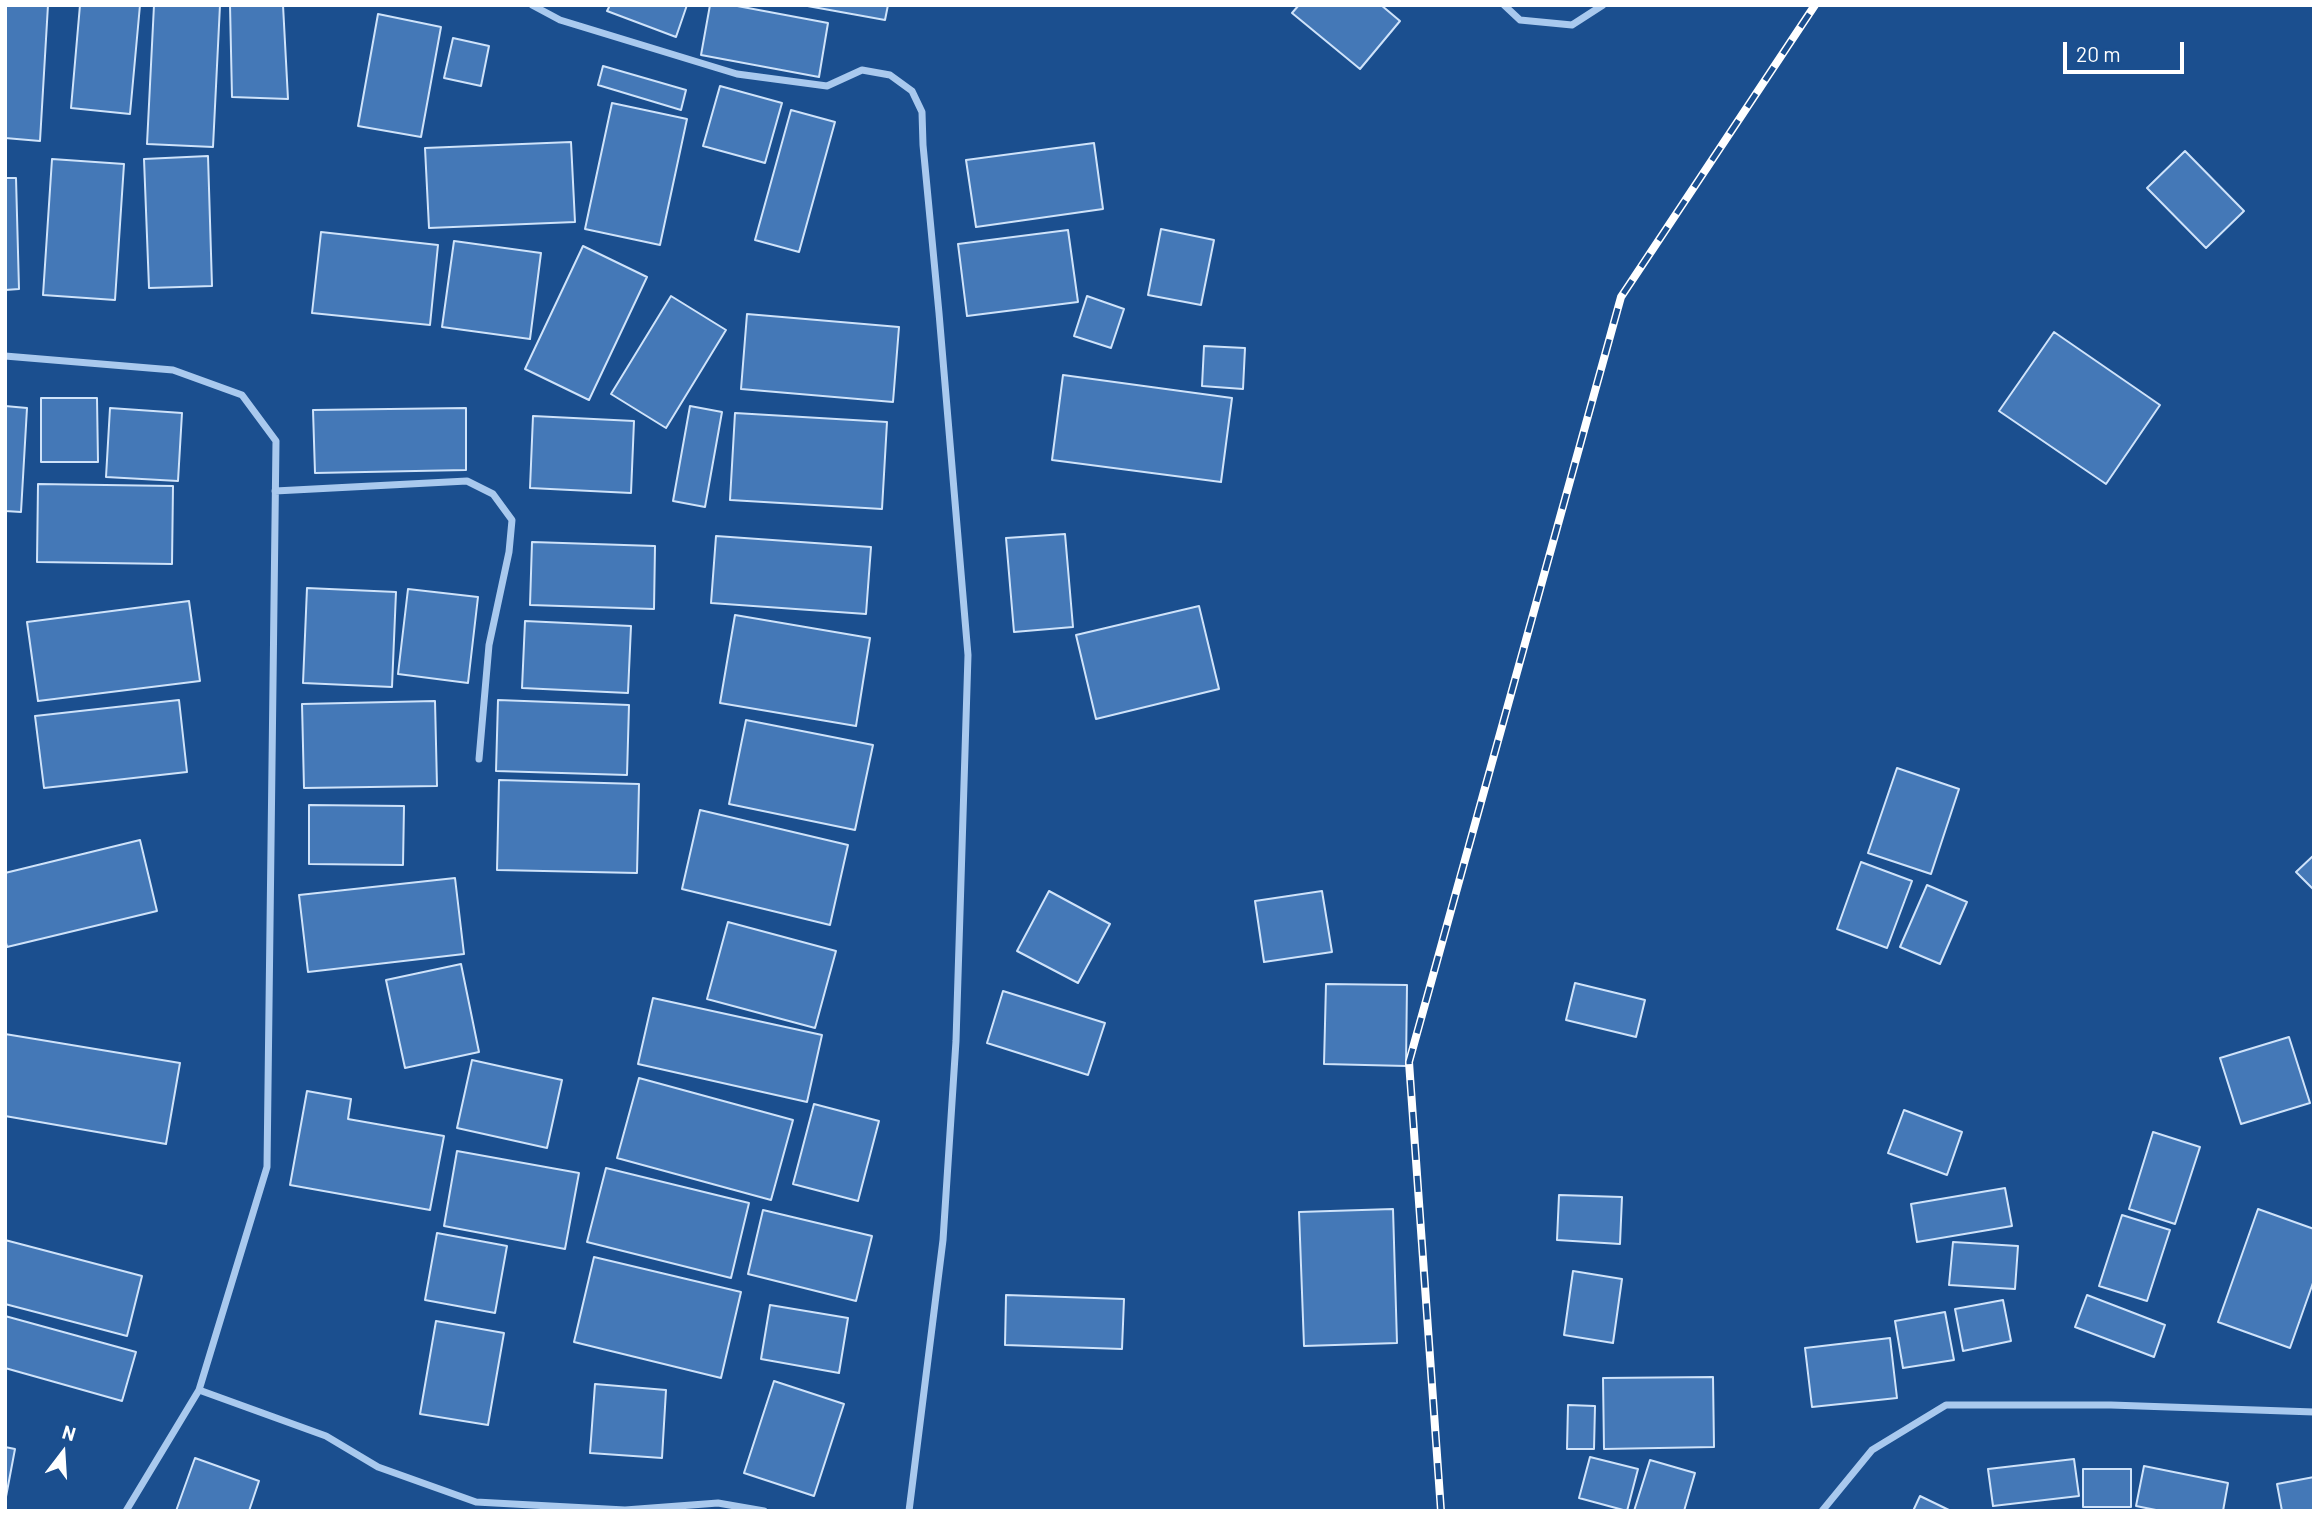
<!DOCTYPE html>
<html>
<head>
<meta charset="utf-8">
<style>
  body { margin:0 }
  #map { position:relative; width:2319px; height:1516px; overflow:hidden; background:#1b4f8f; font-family:Barlow,sans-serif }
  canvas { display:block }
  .frame { position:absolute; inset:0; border:7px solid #fff; pointer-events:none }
  .north { position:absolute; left:28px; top:1418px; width:70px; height:70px; -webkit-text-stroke:5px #1b4f8f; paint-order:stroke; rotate:17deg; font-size:19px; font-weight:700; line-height:28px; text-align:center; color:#fff }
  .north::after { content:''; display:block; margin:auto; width:24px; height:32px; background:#fff; clip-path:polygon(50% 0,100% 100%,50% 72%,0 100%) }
  .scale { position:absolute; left:2063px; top:42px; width:121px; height:32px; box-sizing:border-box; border:4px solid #fff; border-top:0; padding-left:9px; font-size:21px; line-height:24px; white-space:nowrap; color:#fff; -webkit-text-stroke:5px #1b4f8f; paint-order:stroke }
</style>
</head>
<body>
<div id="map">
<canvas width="2319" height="1516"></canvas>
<div class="frame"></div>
<div class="north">N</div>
<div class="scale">20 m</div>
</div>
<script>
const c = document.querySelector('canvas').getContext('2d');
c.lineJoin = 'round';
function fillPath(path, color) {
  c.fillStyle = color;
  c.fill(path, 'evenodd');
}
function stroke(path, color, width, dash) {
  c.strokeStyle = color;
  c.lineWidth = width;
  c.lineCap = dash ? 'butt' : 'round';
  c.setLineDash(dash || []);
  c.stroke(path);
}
const building = new Path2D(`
  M5 5H48L40 141 5 138Z
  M80 5H140L130 114 71 108Z
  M154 5H220L213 147 147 144Z
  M230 5H283L288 99 232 97Z
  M610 5H687L676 37 607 11Z
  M710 5H732L828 23 819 77 701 55Z
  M802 5H888L885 20Z
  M1299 5H1381L1400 21 1360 69 1292 13Z
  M378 14 441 27 421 137 358 126Z
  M453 38 489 46 481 86 444 78Z
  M603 66 686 90 681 110 598 85Z
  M720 86 782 103 765 163 703 146Z
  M612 103 687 119 660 245 585 229Z
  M791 110 835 122 799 252 755 240Z
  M571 142 575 222 429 228 425 148Z
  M1094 143 1103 209 976 227 966 160Z
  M2185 151 2244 211 2206 248 2147 188Z
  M208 156 212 286 149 288 144 159Z
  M52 159 124 164 115 300 43 295Z
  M5 178H16L19 289 5 290Z
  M1161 229 1214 240 1201 305 1148 295Z
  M1068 230 1078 302 967 316 958 244Z
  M321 232 438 245 430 325 312 313Z
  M454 241 541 253 530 339 442 327Z
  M583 246 647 277 589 400 525 369Z
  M671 296 726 330 666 428 611 394Z
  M1087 296 1124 309 1111 348 1074 336Z
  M747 314 899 327 893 402 741 389Z
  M2054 332 2160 405 2106 484 1999 411Z
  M1204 346 1245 348 1243 389 1202 386Z
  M1063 375 1232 398 1221 482 1052 460Z
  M41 398H97L98 462H41Z
  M5 406 27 408 21 512 5 511Z
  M690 406 722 412 705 507 673 501Z
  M110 408 182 413 178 481 106 477Z
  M466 408V470L315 473 313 410Z
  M735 413 887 422 882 509 730 500Z
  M533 416 634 421 631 493 530 488Z
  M38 484 173 486 172 564 37 562Z
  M1065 534 1073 627 1014 632 1006 538Z
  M716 536 871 547 866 614 711 603Z
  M532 542 655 546 654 609 530 605Z
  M307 588 396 592 392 687 303 683Z
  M408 589 478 597 468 683 398 674Z
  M189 601 200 681 38 701 27 622Z
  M1199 606 1219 689 1096 719 1076 635Z
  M735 615 870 638 856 726 720 703Z
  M525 621 631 626 628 693 522 688Z
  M179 700 187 772 44 788 35 716Z
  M498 700 629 705 627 775 496 771Z
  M435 701 437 786 304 788 302 704Z
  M746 720 873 745 855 830 729 804Z
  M1897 768 1959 789 1931 874 1868 853Z
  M499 780 639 784 637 873 497 870Z
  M309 805 404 806 403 865 309 864Z
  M700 810 848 845 830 925 682 889Z
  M140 840 157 911 7 947 5 939V873Z
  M2314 855V890L2296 872Z
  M1861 862 1912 881 1887 948 1837 929Z
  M455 878 464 954 308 972 299 895Z
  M1927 885 1967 902 1940 964 1900 947Z
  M1049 891 1110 924 1078 983 1017 951Z
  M1322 891 1332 952 1264 962 1255 901Z
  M728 922 836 951 815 1028 707 999Z
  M461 964 479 1052 405 1068 386 980Z
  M1575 983 1645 1000 1636 1037 1566 1020Z
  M1326 984 1407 985 1406 1066 1324 1064Z
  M1003 991 1105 1023 1088 1075 987 1043Z
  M653 998 822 1035 807 1102 638 1064Z
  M5 1034 180 1063 166 1144 5 1116Z
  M2289 1037 2310 1103 2241 1124 2220 1058Z
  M472 1060 562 1080 547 1148 457 1128Z
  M639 1078 793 1120 771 1200 617 1158Z
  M307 1091 351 1099 348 1119 444 1136 430 1210 290 1185Z
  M814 1104 879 1121 858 1201 793 1184Z
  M1904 1110 1962 1132 1947 1175 1888 1153Z
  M2153 1132 2200 1147 2175 1224 2129 1209Z
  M457 1151 579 1173 565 1249 444 1226Z
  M606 1168 749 1203 731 1278 587 1242Z
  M2005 1188 2012 1226 1917 1242 1911 1204Z
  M1559 1195 1622 1197 1620 1244 1557 1240Z
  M1393 1209 1397 1343 1304 1346 1299 1212Z
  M2258 1209 2314 1229V1280L2290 1348 2218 1322Z
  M763 1210 872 1236 856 1301 748 1274Z
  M2122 1215 2170 1230 2147 1301 2099 1286Z
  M437 1233 507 1246 495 1313 425 1300Z
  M5 1240 142 1276 127 1336 5 1304Z
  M1953 1242 2018 1246 2015 1289 1949 1285Z
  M594 1257 741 1292 721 1378 574 1342Z
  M1573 1271 1622 1279 1613 1343 1564 1335Z
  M1006 1295 1124 1299 1122 1349 1005 1345Z
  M2087 1295 2165 1325 2154 1357 2075 1327Z
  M2003 1300 2011 1341 1963 1351 1955 1309Z
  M770 1305 848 1318 839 1373 761 1359Z
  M1945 1312 1954 1360 1903 1368 1895 1321Z
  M5 1316 136 1352 122 1401 5 1368Z
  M436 1321 504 1333 488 1425 420 1414Z
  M1890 1338 1897 1398 1812 1407 1805 1348Z
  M1713 1377 1714 1447 1604 1449 1603 1378Z
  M774 1381 844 1404 814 1496 744 1473Z
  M595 1384 666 1390 662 1458 590 1453Z
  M1568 1405 1595 1406 1594 1449H1567Z
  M5 1447 15 1449 5 1502Z
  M1590 1457 1638 1469 1627 1511 1579 1498Z
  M195 1458 259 1481 249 1511H176Z
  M2074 1459 2079 1496 1993 1506 1988 1469Z
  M1650 1460 1695 1473 1684 1511H1634Z
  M2144 1466 2228 1483 2223 1511H2161L2136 1506Z
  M2083 1469H2131V1507H2083Z
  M2314 1477V1511H2282L2277 1484Z
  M1920 1496 1951 1511H1913Z`);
const street = new Path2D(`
  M532 5 560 20 737 74 827 86 862 70 890 75 912 91 922 112 923 145 939 313 968 655 956 1041 943 1240 909 1511
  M1504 5 1520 20 1572 25 1603 5
  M5 356 173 370 242 395 276 441 267 1167 199 1390 126 1511
  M275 491 467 481 493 494 512 520 509 552 489 645 479 759
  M199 1390 326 1436 378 1467 476 1502 625 1510 718 1503 764 1511
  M1822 1511 1872 1450 1946 1405H2111L2314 1412`);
const rail = new Path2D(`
  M1441 1511 1409 1062 1621 297 1815 5`);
fillPath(building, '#4478b7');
stroke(building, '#cfe3fa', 2);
stroke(street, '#a9c9ee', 7);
stroke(rail, '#fff', 8);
stroke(rail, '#1b4f8f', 5, [16]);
</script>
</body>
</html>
